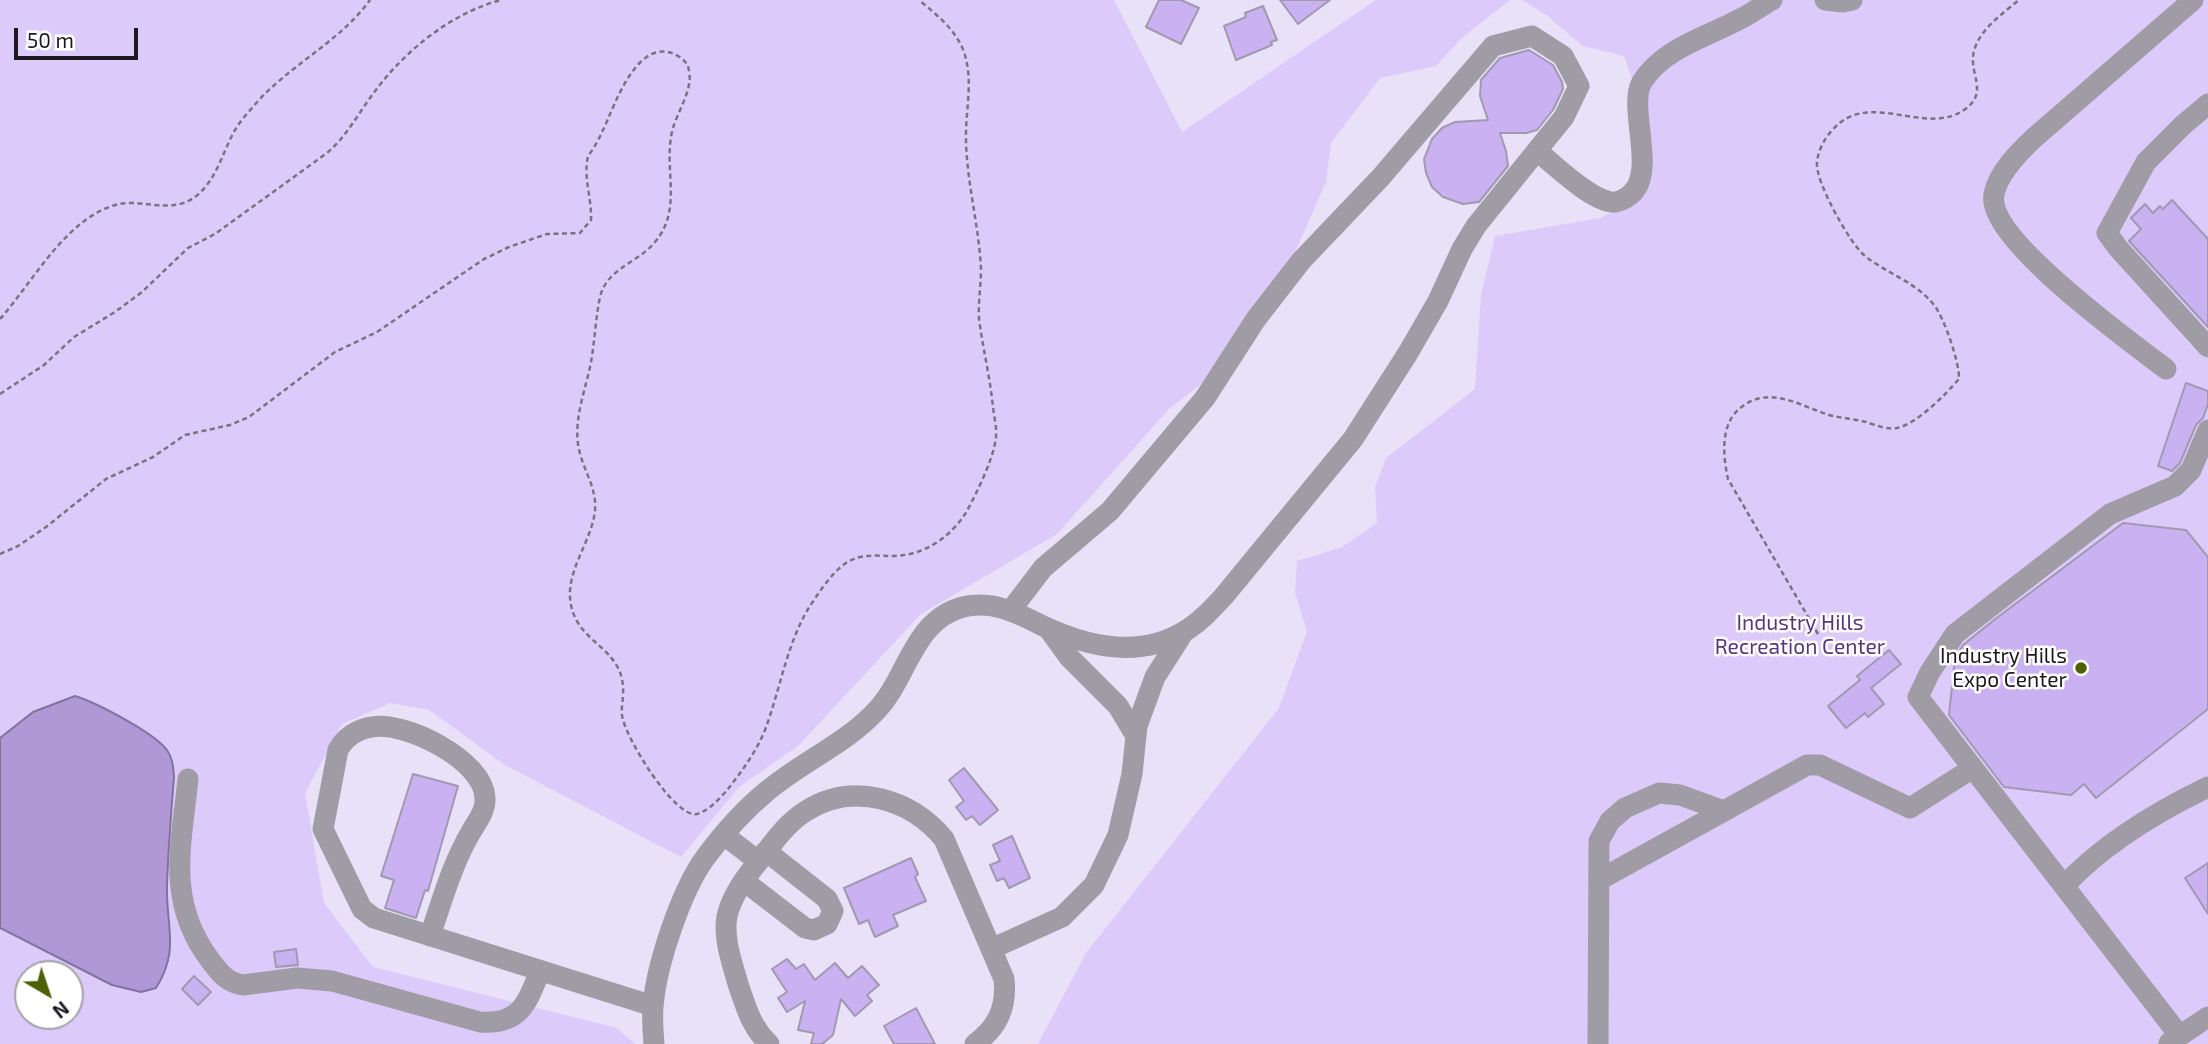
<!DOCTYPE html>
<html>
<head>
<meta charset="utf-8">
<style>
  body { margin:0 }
  #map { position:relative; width:2208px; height:1044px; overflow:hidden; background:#e9e1f8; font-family:"Exo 2",sans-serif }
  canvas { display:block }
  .north { position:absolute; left:14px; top:960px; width:70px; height:70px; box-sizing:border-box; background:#fff; border:2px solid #a4a3a6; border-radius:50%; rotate:141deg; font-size:19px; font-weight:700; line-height:28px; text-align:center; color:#1b1820 }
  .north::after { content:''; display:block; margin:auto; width:24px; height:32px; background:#4d6007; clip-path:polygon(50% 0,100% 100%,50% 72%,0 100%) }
  .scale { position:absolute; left:14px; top:28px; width:124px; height:32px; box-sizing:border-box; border:4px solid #1b1820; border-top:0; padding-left:9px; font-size:21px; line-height:24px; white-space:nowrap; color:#1b1820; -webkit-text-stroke:5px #fff; paint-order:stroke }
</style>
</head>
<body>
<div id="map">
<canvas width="2208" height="1044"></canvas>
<div class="north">N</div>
<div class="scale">50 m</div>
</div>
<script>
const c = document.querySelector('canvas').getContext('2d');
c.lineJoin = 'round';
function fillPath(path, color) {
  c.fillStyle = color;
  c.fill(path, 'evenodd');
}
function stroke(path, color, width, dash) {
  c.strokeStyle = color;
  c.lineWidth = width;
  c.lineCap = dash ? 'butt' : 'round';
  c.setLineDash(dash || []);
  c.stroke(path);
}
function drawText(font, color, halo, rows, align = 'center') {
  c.font = font + ' "Exo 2",sans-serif';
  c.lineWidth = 5;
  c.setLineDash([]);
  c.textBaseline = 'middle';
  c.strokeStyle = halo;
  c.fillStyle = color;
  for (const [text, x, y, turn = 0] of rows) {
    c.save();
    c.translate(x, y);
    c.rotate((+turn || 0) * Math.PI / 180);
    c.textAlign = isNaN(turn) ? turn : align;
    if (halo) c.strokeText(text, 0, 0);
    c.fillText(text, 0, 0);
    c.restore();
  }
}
const green = new Path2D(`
  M0 0H1114L1182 132 1376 0H1510L1462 38 1436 66 1380 78 1331 143 1326 182 1292 259 1200 385 1170 408 1057 534 921 614 798 746 739 787 681 857 505 765 429 710 390 703 342 724 305 793 324 903 373 967 617 1028 635 1044H0ZM28 974H70V1016H28Z
  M1522 0H2208V1044H1038L1086 953 1279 708 1307 631 1295 593 1297 561 1342 547 1377 523 1375 487 1386 458 1475 389 1481 295 1495 236 1600 218 1627 205 1650 131 1624 56 1583 46 1546 15Z`);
const water = new Path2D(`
  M75 696C97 703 153 732 167 750 173 759 173 767 174 777 171 814 168 850 167 887 166 927 180 950 156 988L141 992 112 985 0 928V738L33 712Z`);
const building = new Path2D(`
  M1159 0H1181L1199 8 1181 44 1146 27Z
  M1280 0H1330L1298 24Z
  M1263 6 1277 40 1271 42 1272 45 1236 60 1224 26 1246 17 1245 13Z
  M1529 50 1553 65 1562 82 1563 89 1553 110 1537 130 1526 133H1500L1506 151 1508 166 1479 202 1463 204 1443 197 1432 187 1426 173 1424 159 1432 139 1442 128 1455 122 1488 120 1480 96 1481 80 1500 58Z
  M2172 200 2208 239V327L2129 241 2141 229 2131 218 2145 204 2153 213 2160 206 2163 209Z
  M2186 383 2208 391V404L2203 418 2196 425 2180 463 2172 471 2158 466Z
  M2123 523 2186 530 2208 557V709L2096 798 2084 784 2071 795 2004 787 1949 715 1955 658 1963 645 1994 620Z
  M1889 650 1901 664 1871 688 1884 704 1868 717 1865 713 1846 728 1828 706 1860 680 1857 676Z
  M964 768 998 810 980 825 972 816 966 820 956 807 964 801 949 780Z
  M413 774 458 786 428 891 425 890 416 918 385 908 394 880 381 876Z
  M1012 836 1030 878 1009 888 1004 878 997 881 990 865 1000 861 993 845Z
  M911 858 918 874 915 877 926 901 893 915 898 926 875 937 868 920 859 924 844 888Z
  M2208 863V914L2185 878Z
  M296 949 298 965 276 967 274 952Z
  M787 959 796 969 804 964 815 980 835 963 848 978 862 966 879 985 867 995 872 1001 855 1016 841 999 833 1035 822 1044H811L814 1033 798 1030 805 1001 787 1012 778 998 787 992 772 969Z
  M194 976 211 992 198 1005 182 989Z
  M916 1008 935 1044H894L884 1026Z`);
const path = new Path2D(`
  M0 319C32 283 64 222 112 206 139 196 169 216 195 197 222 176 223 141 245 116 253 107 261 97 270 89 303 58 343 37 370 0
  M0 394 44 365 74 337 115 312 142 292 188 248 215 234 327 153C346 137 358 114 373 94 403 52 451 13 501 0
  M0 554 18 546 46 527 106 479 153 457 185 435 230 425 249 417 335 352 377 332 484 259 509 247 547 234 580 233 591 220C592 198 583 178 588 156 594 148 599 139 603 130 615 105 638 33 678 56 684 60 688 63 689 71 693 89 678 111 673 128 662 167 684 208 655 242 638 263 607 268 600 297 596 316 595 336 592 356 588 384 574 414 578 444 581 467 597 486 595 510 592 542 564 572 571 605 579 646 626 647 623 695 623 702 621 709 622 715 624 736 675 819 697 814 710 810 720 798 728 789 742 771 756 752 765 730 780 690 786 647 808 609 818 594 831 573 846 563 861 553 877 556 894 556 925 555 951 537 967 511 977 492 994 458 996 437 997 428 994 417 993 407 990 377 983 349 979 319 978 302 981 286 981 269 979 226 967 184 966 141 965 111 974 82 964 52 956 30 937 15 919 0
  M1818 634 1728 479C1723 456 1720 426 1739 409 1768 384 1798 405 1829 415 1841 418 1854 419 1866 422 1875 425 1888 430 1897 428 1917 424 1946 394 1959 379 1960 364 1944 317 1934 305 1916 282 1886 273 1865 256 1850 244 1815 181 1817 163 1818 147 1829 131 1841 122 1877 95 1927 135 1964 110 1990 92 1968 74 1974 51 1980 29 2002 14 2019 0`);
const minor = new Path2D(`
  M1825 0 1843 2 1852 0
  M2208 104 2183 125 2146 162 2107 233 2118 248 2208 347
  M1537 151C1556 166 1588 198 1611 202 1617 203 1625 199 1630 195 1658 173 1627 107 1642 82 1663 48 1707 37 1740 19 1751 14 1761 6 1772 0
  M2166 369C2131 342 1985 238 1994 194 1998 173 2019 152 2034 138L2193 0
  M1048 628 1069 657 1118 706 1136 736
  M188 779C181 847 166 901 210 960 220 973 226 982 243 985L297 978 332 981 480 1022C520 1025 527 1003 540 971
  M724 835 758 861
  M1599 880 1724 811
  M744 881 805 928 814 930 827 924 833 911 827 899 766 851
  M2064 886C2104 843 2156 812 2208 787
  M430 936C442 901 452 864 471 832 477 821 486 811 485 798 484 760 405 721 372 727 358 729 345 737 338 750L323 829 362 909 374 918 653 1006
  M991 949 1062 917 1094 885 1118 835 1132 774 1137 726 1155 677 1183 633
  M2179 1035 1918 697 1930 672 1955 634 2110 514 2175 486 2191 470 2208 430
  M2169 1043 2208 1017
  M654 1044C653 1032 652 1019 653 1007 656 966 681 891 705 858 722 835 744 810 766 792 801 762 846 744 877 710 908 677 913 620 963 607 992 600 1018 613 1043 626 1088 647 1140 659 1185 631 1200 622 1212 609 1224 596L1353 439 1408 353 1438 301 1462 249 1476 226 1564 117 1579 86 1563 56 1532 36 1493 46 1381 177 1301 261 1256 319 1205 398 1110 511 1043 568 1011 610
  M769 1044C751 1027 746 1007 738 984 732 962 723 939 727 916 732 894 748 874 762 857 775 840 788 822 806 811 853 781 911 799 944 839L1004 979C1007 1007 998 1027 975 1044
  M1598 1044 1599 841 1610 821 1625 808 1659 793 1680 795 1724 811 1807 765H1820L1910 808 1973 768`);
const markers = [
  [2081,668,7,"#4d6007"]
];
const parkNames = [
  ["Industry Hills",1800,623],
  ["Recreation Center",1800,647]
];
const poiNames = [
  ["Industry Hills",2067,656],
  ["Expo Center",2067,680]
];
fillPath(green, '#dccafa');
fillPath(water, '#b097d5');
stroke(water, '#83719f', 2);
fillPath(building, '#cab1f1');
stroke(building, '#a199af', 2);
stroke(path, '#787381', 2.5, [5, 3.5]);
stroke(minor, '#a09ca6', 21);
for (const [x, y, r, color] of markers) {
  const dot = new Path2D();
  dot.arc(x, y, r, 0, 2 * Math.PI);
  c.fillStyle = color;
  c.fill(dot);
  stroke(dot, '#fff', 2.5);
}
drawText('21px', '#57357f', '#fff', parkNames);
drawText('21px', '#1b1820', '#fff', poiNames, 'right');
</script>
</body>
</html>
